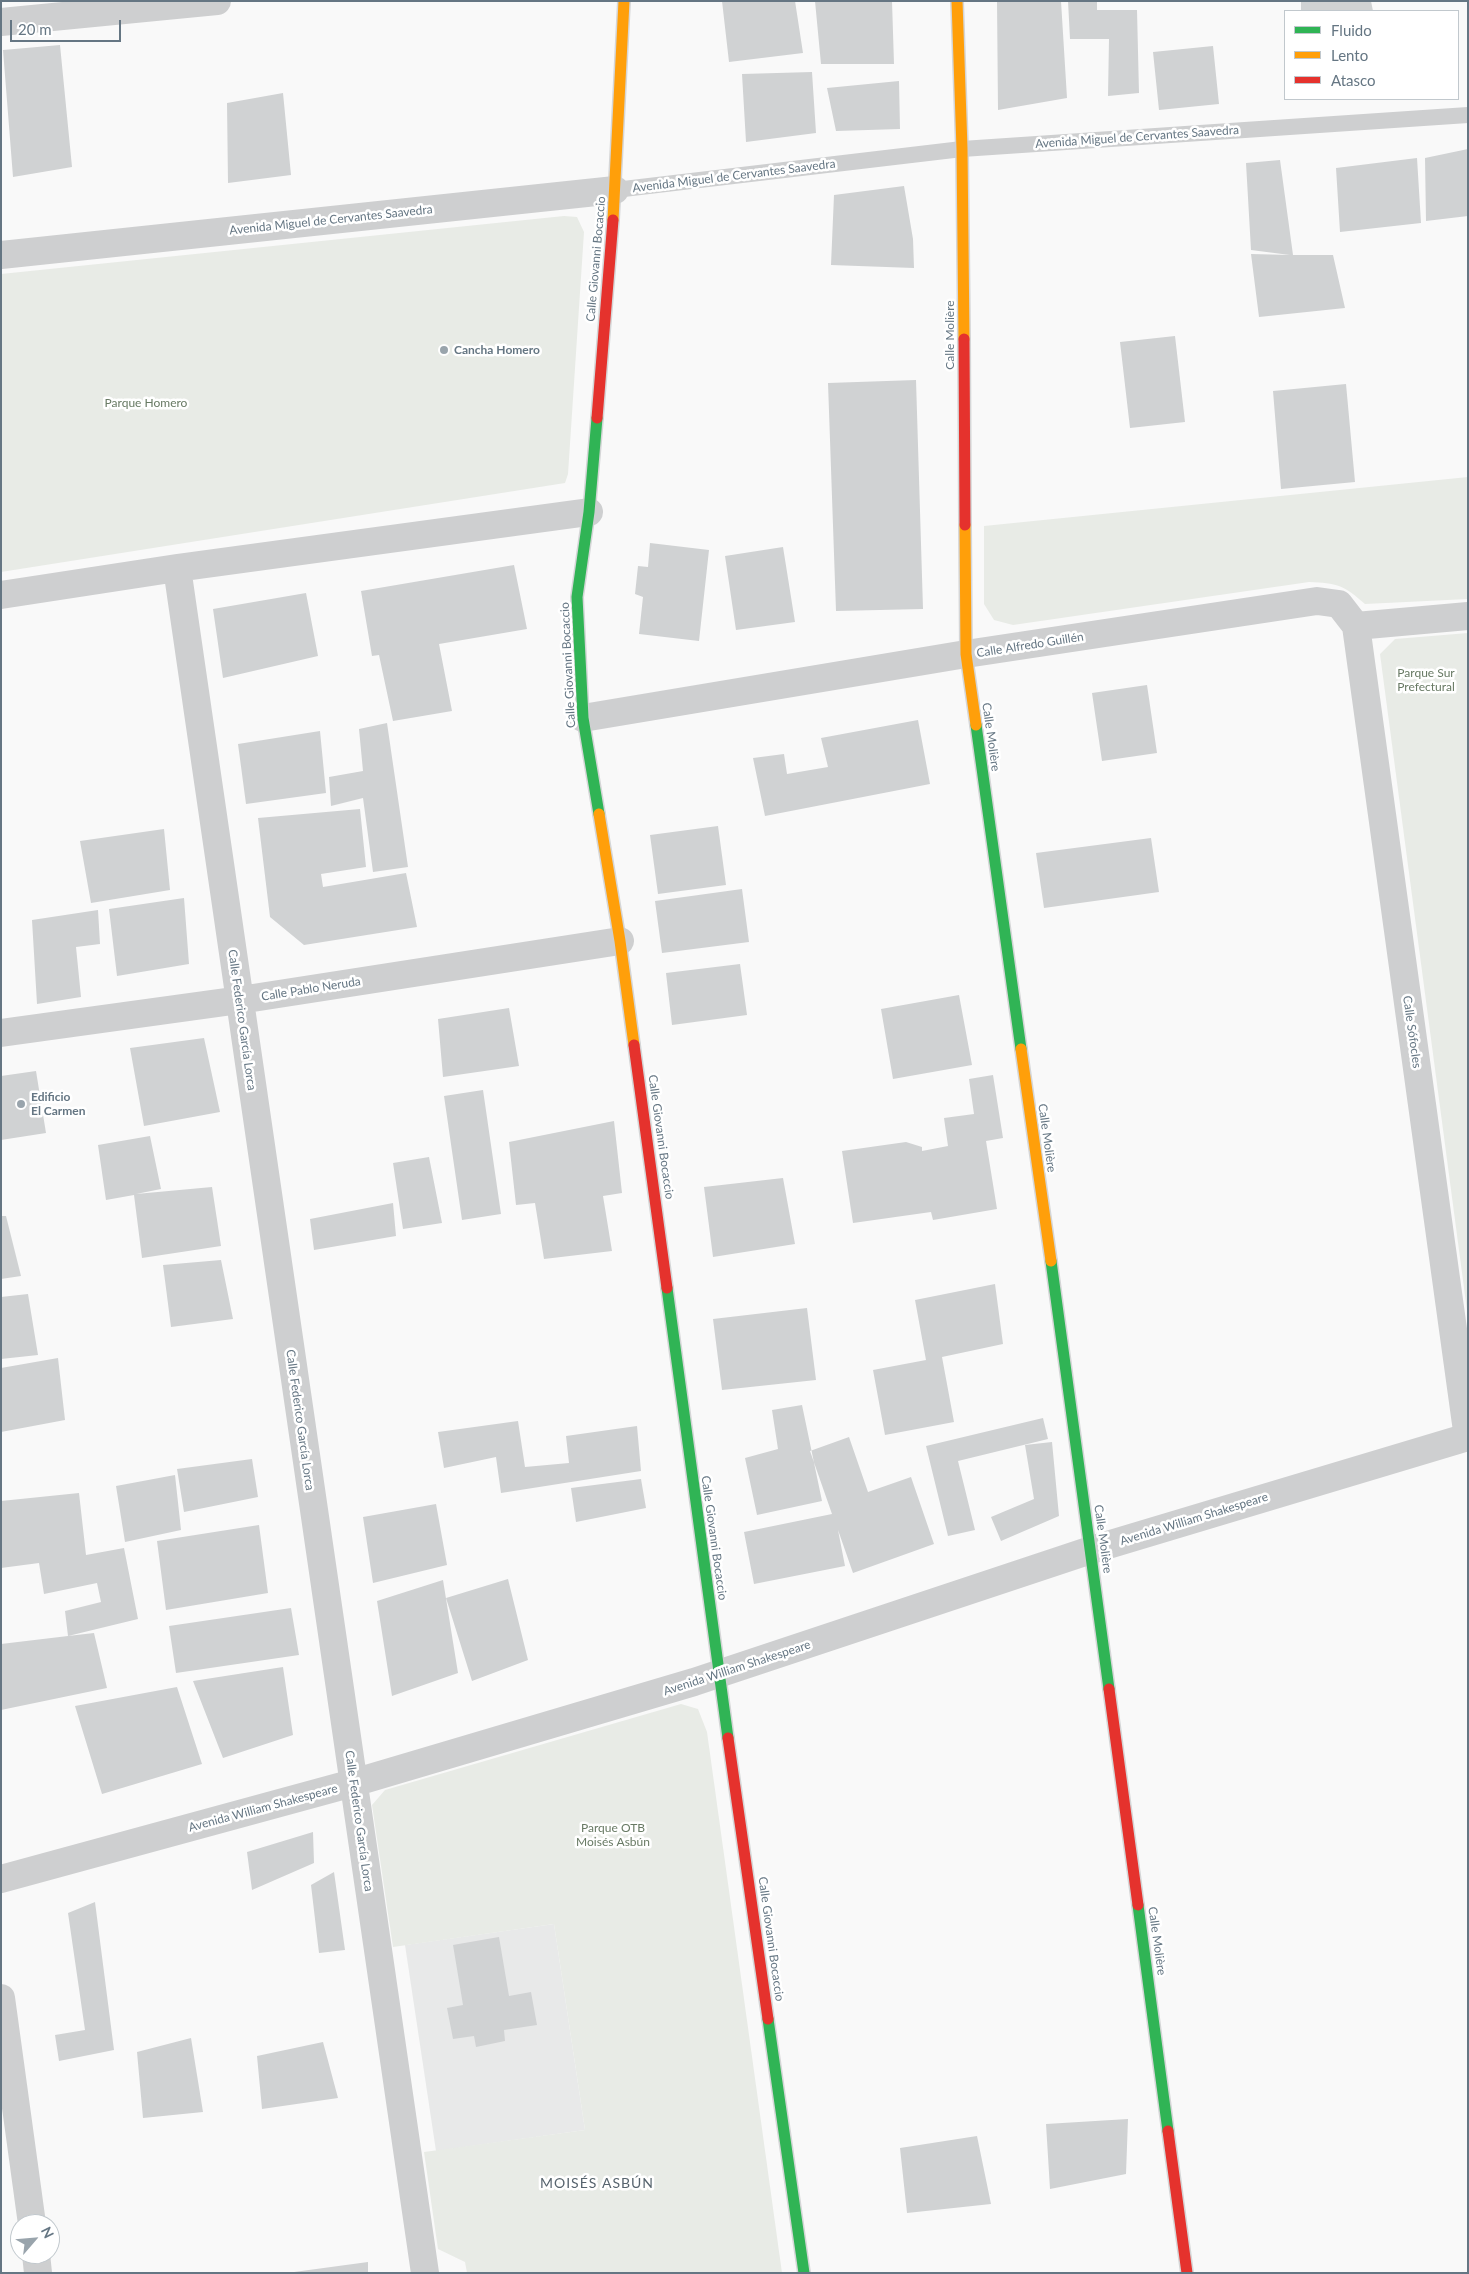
<!DOCTYPE html>
<html>
<head>
<meta charset="utf-8">
<style>
  body { margin:0 }
  #map { position:relative; width:1469px; height:2274px; overflow:hidden; background:#f9f9f9; font-family:Lato,sans-serif }
  canvas { display:block }
  .frame { position:absolute; inset:0; border:2px solid #657683; pointer-events:none }
  .legend { position:absolute; left:1284px; top:10px; width:175px; height:90px; box-sizing:border-box; background:#fff; border:1px solid #c1c8cd; margin:0; padding:6px 9px; list-style:none; font-size:15px; color:#657683 }
  .legend li { display:flex; align-items:center; gap:10px; height:25px }
  .legend b { width:25px; border:1px solid #c1c8cd }
  .north { position:absolute; left:10px; top:2214px; width:50px; height:50px; box-sizing:border-box; background:#fff; border:1px solid #c1c8cd; border-radius:50%; rotate:63deg; font-size:14px; font-weight:700; line-height:20px; text-align:center; color:#657683 }
  .north::after { content:''; display:block; margin:auto; width:18px; height:22px; background:#99a4ac; clip-path:polygon(50% 0,100% 100%,50% 72%,0 100%) }
  .scale { position:absolute; left:10px; top:20px; width:111px; height:22px; box-sizing:border-box; border:2px solid #657683; border-top:0; padding-left:6px; font-size:15px; line-height:18px; white-space:nowrap; color:#657683; -webkit-text-stroke:4px #fff; paint-order:stroke }
</style>
</head>
<body>
<div id="map">
<canvas width="1469" height="2274"></canvas>
<div class="frame"></div>
<ul class="legend">
<li><b style="height:6px;background:#30b455"></b>Fluido</li>
<li><b style="height:6px;background:#ff9f0a"></b>Lento</li>
<li><b style="height:6px;background:#e5322d"></b>Atasco</li>
</ul>
<div class="north">N</div>
<div class="scale">20 m</div>
</div>
<script>
const c = document.querySelector('canvas').getContext('2d');
c.lineJoin = 'round';
function fillPath(path, color) {
  c.fillStyle = color;
  c.fill(path, 'evenodd');
}
function stroke(path, color, width, dash) {
  c.strokeStyle = color;
  c.lineWidth = width;
  c.lineCap = dash ? 'butt' : 'round';
  c.setLineDash(dash || []);
  c.stroke(path);
}
function drawText(font, color, halo, rows, align = 'center') {
  c.font = font + ' Lato,sans-serif';
  c.lineWidth = 5;
  c.setLineDash([]);
  c.textBaseline = 'middle';
  c.strokeStyle = halo;
  c.fillStyle = color;
  for (const [text, x, y, turn = 0] of rows) {
    c.save();
    c.translate(x, y);
    c.rotate((+turn || 0) * Math.PI / 180);
    c.textAlign = isNaN(turn) ? turn : align;
    if (halo) c.strokeText(text, 0, 0);
    c.fillText(text, 0, 0);
    c.restore();
  }
}
const built = new Path2D(`
  M554 1924 585 2130 436 2151 405 1945Z`);
const green = new Path2D(`
  M564 216 577 217 584 232 568 474 565 483 1 572V274Z
  M1468 477V599L1365 604C1344 585 1337 583 1309 582L1013 625 994 620 984 604V526Z
  M1468 633V1318L1380 654 1395 639Z
  M681 1704 698 1709 707 1732 782 2273H467L465 2262 438 2249 424 2152 585 2130 554 1924 393 1947 372 1805 385 1790Z`);
const building = new Path2D(`
  M722 1H795L803 53 729 62Z
  M815 1H892L894 64H821Z
  M997 1H1061L1067 98 998 110Z
  M1068 1H1097V10H1137L1139 93 1108 96 1109 39H1070Z
  M1301 1H1371L1373 11 1301 10Z
  M60 45 72 167 13 177 3 50Z
  M1213 46 1219 104 1159 110 1153 52Z
  M812 72 816 133 746 142 742 74Z
  M899 81 900 129 836 131 827 88Z
  M283 93 291 175 228 183 227 103Z
  M1468 149V216L1426 221 1425 158Z
  M1417 158 1421 223 1340 232 1336 168Z
  M1280 160 1293 255H1333L1345 308 1259 317 1251 254 1290 255 1251 250 1246 163Z
  M904 186 913 239 914 268 831 265 834 195Z
  M1175 336 1185 422 1130 428 1120 342Z
  M916 380 923 609 836 611 828 383Z
  M1346 384 1355 482 1281 489 1273 391Z
  M650 543 709 550 699 641 639 634 643 597 635 594 638 566 648 567Z
  M783 547 795 622 736 630 725 556Z
  M514 565 527 629 439 644 452 711 393 721 379 655 372 656 361 591Z
  M306 593 318 656 223 678 213 609Z
  M1147 685 1157 753 1102 761 1092 693Z
  M918 720 930 784 765 816 753 758 784 754 787 774 828 767 821 738Z
  M387 723 408 867 373 872 363 798 331 806 329 777 363 771 359 729Z
  M320 731 326 793 246 804 238 744Z
  M360 809 366 867 321 874 323 887 406 873 417 927 304 945 270 917 258 818Z
  M718 826 726 885 658 894 650 835Z
  M164 829 170 890 91 903 80 841Z
  M1151 838 1159 892 1044 908 1036 853Z
  M742 889 749 942 662 953 655 901Z
  M184 898 189 964 117 976 109 909Z
  M98 910 100 944 76 947 81 997 37 1004 32 920Z
  M740 964 747 1015 672 1025 666 973Z
  M959 995 972 1065 893 1079 881 1009Z
  M509 1008 519 1066 443 1077 438 1019Z
  M204 1038 220 1112 144 1126 130 1048Z
  M36 1071 46 1133 1 1140V1076Z
  M993 1075 1003 1138 986 1141 997 1209 933 1220 931 1212 853 1223 842 1151 906 1142 922 1147V1151L948 1146 944 1118 974 1114 969 1079Z
  M483 1090 501 1214 462 1220 444 1096Z
  M614 1121 622 1193 603 1196 612 1251 544 1259 535 1203 516 1205 509 1142Z
  M150 1136 161 1189 136 1194 212 1187 221 1246 142 1258 134 1195 106 1200 98 1145Z
  M429 1157 442 1223 403 1229 393 1163Z
  M783 1178 795 1244 713 1257 704 1187Z
  M393 1203 396 1236 314 1250 310 1219Z
  M1 1216H6L21 1276 1 1279Z
  M221 1260 233 1319 171 1327 163 1265Z
  M995 1284 1003 1344 942 1357 954 1422 885 1435 873 1370 926 1360 915 1300Z
  M28 1294 38 1355 1 1359V1297Z
  M807 1308 816 1380 722 1390 713 1319Z
  M58 1358 65 1420 1 1432V1368Z
  M802 1405 822 1501 757 1515 745 1458 778 1449 772 1410Z
  M1043 1418 1048 1439 958 1461 975 1530 948 1536 926 1446Z
  M518 1421 525 1467 569 1463 566 1436 637 1426 641 1471 501 1493 496 1457 444 1468 438 1432Z
  M849 1437 868 1492 911 1477 934 1544 853 1573 838 1530 845 1566 754 1584 744 1532 832 1514 810 1451Z
  M1052 1442 1059 1516 1001 1541 991 1517 1034 1499 1025 1445Z
  M252 1459 258 1497 184 1512 177 1469Z
  M175 1475 181 1530 125 1542 116 1486Z
  M641 1479 646 1508 576 1522 571 1488Z
  M79 1493 86 1555 124 1548 138 1619 68 1636 94 1633 107 1688 1 1710V1644L68 1636 65 1611 101 1602 97 1583 44 1594 39 1563 1 1568V1501Z
  M436 1504 447 1565 373 1583 363 1517Z
  M259 1525 268 1593 166 1610 157 1541Z
  M508 1579 528 1660 472 1681 446 1598Z
  M443 1580 458 1673 392 1696 377 1601Z
  M291 1608 299 1655 176 1673 169 1626Z
  M283 1667 293 1735 223 1758 193 1681Z
  M177 1687 202 1764 102 1794 75 1706Z
  M313 1832 314 1863 252 1890 247 1852Z
  M334 1872 345 1950 319 1953 311 1885Z
  M95 1902 114 2050 59 2061 55 2035 85 2030 68 1913Z
  M499 1937 509 1996 531 1992 537 2025 504 2030 505 2041 476 2047 474 2036 453 2039 447 2008 463 2005 453 1945Z
  M191 2038 203 2112 143 2118 137 2052Z
  M323 2042 338 2098 262 2109 257 2056Z
  M1128 2119 1126 2174 1050 2189 1046 2124Z
  M977 2136 991 2204 907 2213 900 2148Z
  M368 2262V2273H294V2272Z`);
const lane = new Path2D(`
  M615 190 962 149 1468 115`);
const street = new Path2D(`
  M1 22 217 1
  M1 255 615 190
  M177 568 425 2273
  M1 595 177 568 589 512
  M1356 626 1468 1438
  M583 718 966 654 1317 601 1339 604 1356 626 1468 616
  M1 1033 240 1000 620 941
  M1 1879 353 1783 694 1682 1091 1550 1468 1437
  M1 1998 32 2224
  M36 2254 38 2273`);
const fast = new Path2D(`
  M597 418 589 512 577 597 583 718 599 814
  M976 725 1021 1049
  M1051 1261 1109 1689
  M667 1288 728 1738
  M1138 1905 1168 2131
  M768 2019 804 2273`);
const slow = new Path2D(`
  M957 1 962 149 964 339
  M613 220 624 1
  M965 525 966 654 976 725
  M599 814 620 941 634 1045
  M1021 1049 1051 1261`);
const jam = new Path2D(`
  M964 339 965 525
  M597 418 613 220
  M634 1045 667 1288
  M1109 1689 1138 1905
  M728 1738 768 2019
  M1168 2131 1187 2273`);
const markers = [
  [444,350,5,"#99a4ac"],
  [21,1104,5,"#99a4ac"]
];
const streetNames = [
  ["Avenida Miguel de Cervantes Saavedra",1137,137,-4],
  ["Avenida Miguel de Cervantes Saavedra",734,176,-7],
  ["Avenida Miguel de Cervantes Saavedra",331,220,-6],
  ["Calle Giovanni Bocaccio",596,259,-85],
  ["Calle Molière",950,335,-90],
  ["Calle Alfredo Guillén",1030,645,-9],
  ["Calle Giovanni Bocaccio",568,665,-93],
  ["Calle Molière",991,737,82],
  ["Calle Pablo Neruda",311,989,-9],
  ["Calle Federico García Lorca",242,1020,82],
  ["Calle Sófocles",1412,1032,82],
  ["Calle Giovanni Bocaccio",661,1137,82],
  ["Calle Molière",1047,1138,82],
  ["Calle Federico García Lorca",300,1420,82],
  ["Avenida William Shakespeare",1194,1519,-17],
  ["Calle Giovanni Bocaccio",714,1538,82],
  ["Calle Molière",1103,1539,82],
  ["Avenida William Shakespeare",737,1668,-18],
  ["Avenida William Shakespeare",263,1808,-15],
  ["Calle Federico García Lorca",359,1821,82],
  ["Calle Giovanni Bocaccio",771,1939,82],
  ["Calle Molière",1157,1941,82]
];
const poiNames = [
  ["Cancha Homero",454,350],
  ["Edificio",31,1097],
  ["El Carmen",31,1111]
];
const parkNames = [
  ["Parque Homero",146,403],
  ["Parque Sur",1426,673],
  ["Prefectural",1426,687],
  ["Parque OTB",613,1828],
  ["Moisés Asbún",613,1842]
];
const neighbourhoodNames = [
  ["MOISÉS ASBÚN",597,2183]
];
fillPath(built, '#e8e9e9');
fillPath(green, '#e8ebe6');
fillPath(building, '#d0d2d3');
stroke(fast, '#d5d6d7', 14);
stroke(slow, '#d5d6d7', 14);
stroke(jam, '#d5d6d7', 14);
stroke(lane, '#cecfd0', 16);
stroke(street, '#cecfd0', 28);
stroke(fast, '#30b455', 11);
stroke(slow, '#ff9f0a', 11);
stroke(jam, '#e5322d', 11);
for (const [x, y, r, color] of markers) {
  const dot = new Path2D();
  dot.arc(x, y, r, 0, 2 * Math.PI);
  c.fillStyle = color;
  c.fill(dot);
  stroke(dot, '#fff', 2);
}
drawText('12px', '#657683', '#fff', streetNames);
drawText('bold 12px', '#657683', '#fff', poiNames, 'left');
drawText('12px', '#687a64', '#fff', parkNames);
c.letterSpacing = '1px';
drawText('14px', '#57646e', '#fff', neighbourhoodNames);
c.letterSpacing = '0px';
</script>
</body>
</html>
